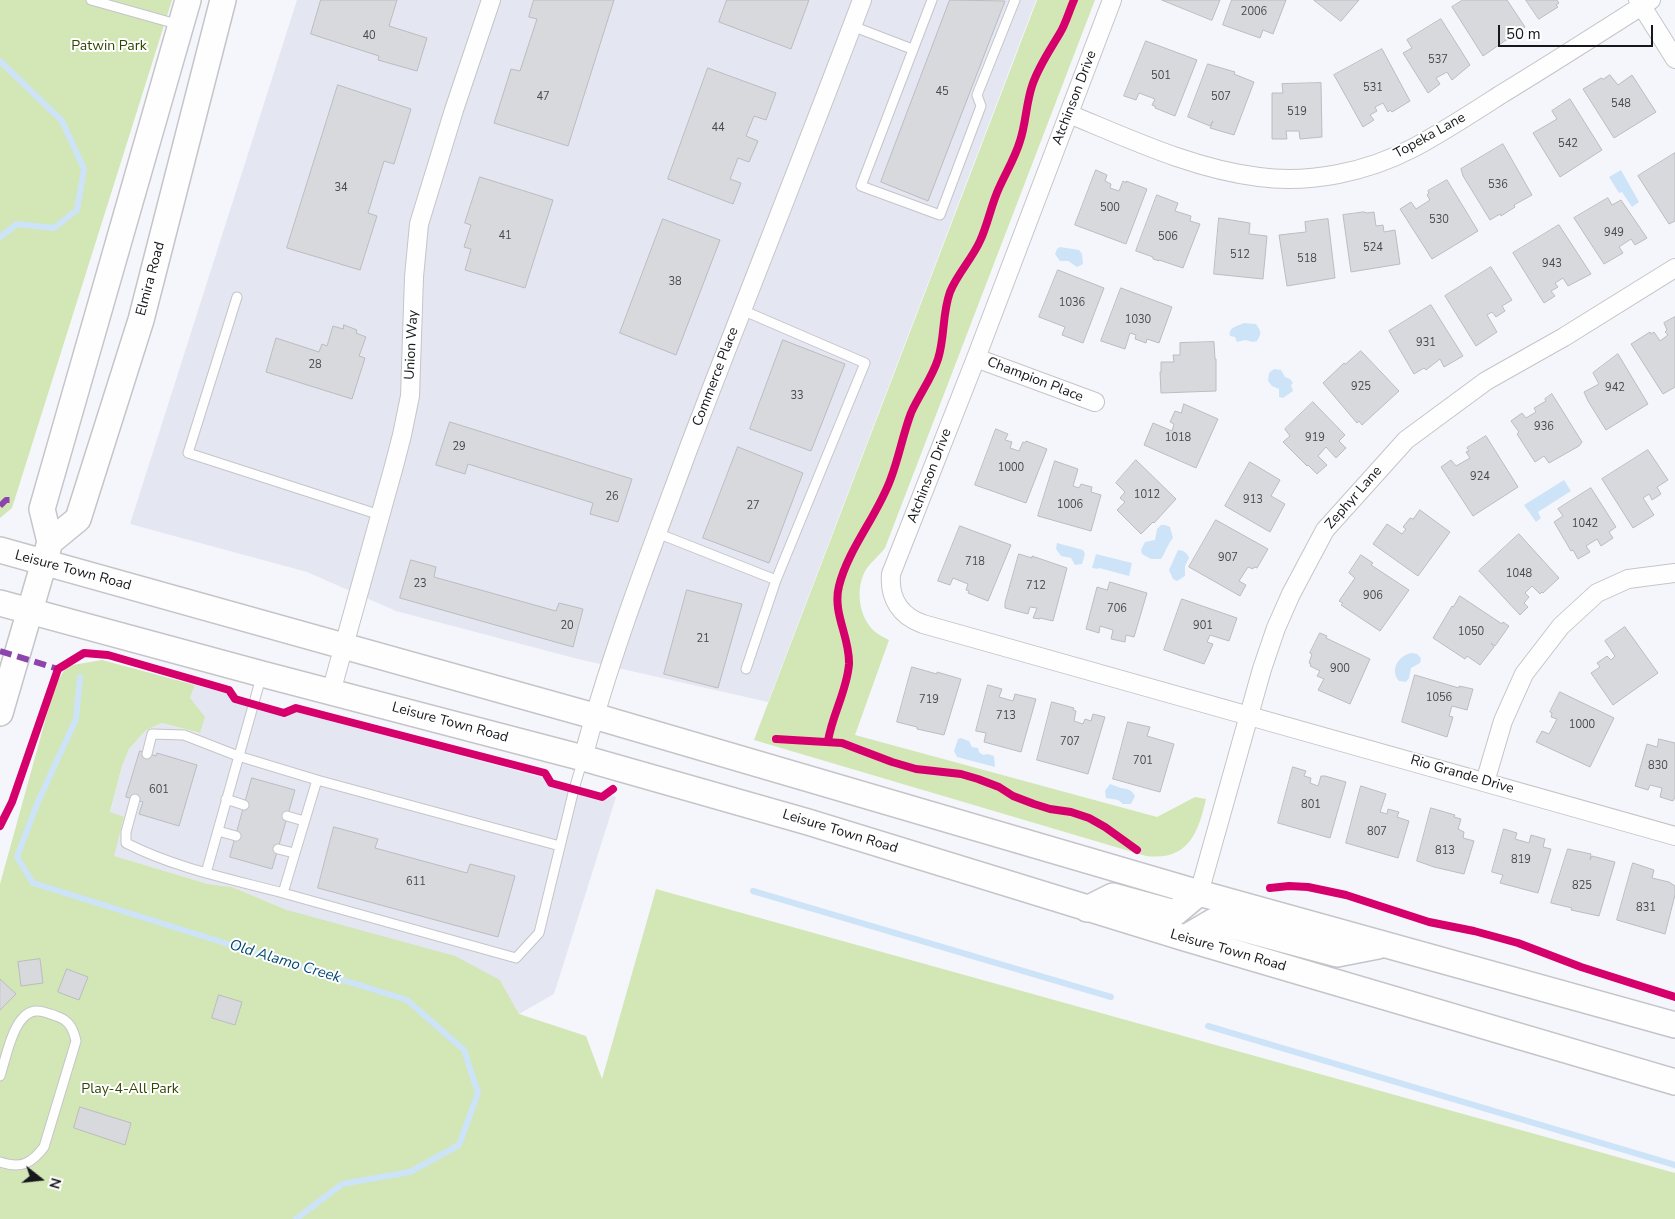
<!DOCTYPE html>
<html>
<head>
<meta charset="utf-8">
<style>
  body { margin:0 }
  #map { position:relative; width:1675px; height:1219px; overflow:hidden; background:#f5f6fb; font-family:"Nunito Sans",sans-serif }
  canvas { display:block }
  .north { position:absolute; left:15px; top:1154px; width:50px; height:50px; -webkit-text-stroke:4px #fff; paint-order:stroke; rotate:106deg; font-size:14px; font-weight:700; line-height:20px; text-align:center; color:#17181b }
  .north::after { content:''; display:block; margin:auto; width:18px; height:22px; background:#17181b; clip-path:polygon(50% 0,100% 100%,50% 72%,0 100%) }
  .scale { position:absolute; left:1498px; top:25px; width:155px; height:22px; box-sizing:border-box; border:2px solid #17181b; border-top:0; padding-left:6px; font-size:15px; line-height:18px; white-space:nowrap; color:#17181b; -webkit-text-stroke:4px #fff; paint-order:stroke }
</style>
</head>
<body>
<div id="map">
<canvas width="1675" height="1219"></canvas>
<div class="north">N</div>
<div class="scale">50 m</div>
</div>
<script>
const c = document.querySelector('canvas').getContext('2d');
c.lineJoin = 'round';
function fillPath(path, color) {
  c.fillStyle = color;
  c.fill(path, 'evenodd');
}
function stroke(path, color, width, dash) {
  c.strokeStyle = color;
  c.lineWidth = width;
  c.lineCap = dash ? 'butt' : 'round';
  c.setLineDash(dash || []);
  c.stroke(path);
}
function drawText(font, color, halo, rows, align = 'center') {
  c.font = font + ' "Nunito Sans",sans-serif';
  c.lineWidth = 4;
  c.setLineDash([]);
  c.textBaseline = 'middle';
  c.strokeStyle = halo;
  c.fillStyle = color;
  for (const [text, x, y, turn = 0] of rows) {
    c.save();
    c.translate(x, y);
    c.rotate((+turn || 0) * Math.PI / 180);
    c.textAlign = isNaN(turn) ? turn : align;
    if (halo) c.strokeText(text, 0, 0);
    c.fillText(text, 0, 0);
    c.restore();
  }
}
const built = new Path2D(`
  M297 0H1036L768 702 578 659 396 611 307 572 130 524Z
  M195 685 616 797 554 994 519 1014 500 980 287 910 232 887 208 884 113 856 124 818 110 813 122 766 129 749 146 730 162 723 199 733 190 698Z`);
const green = new Path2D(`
  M0 0H172L12 508 0 518Z
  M1037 0H1095L885 548C880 555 872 561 867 568 855 586 858 615 873 630 877 634 883 637 889 640L855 735 1157 817 1195 797 1206 799C1198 834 1188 861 1146 856L754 740Z
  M102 660 195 685 190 698 205 717 200 733 162 723 146 730 129 749 122 766 110 812 124 817 114 856 208 884 232 887 287 910 455 956 500 980 519 1014 586 1036 602 1079 656 889 1675 1173V1219H0V884L55 685 67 666Z`);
const water = new Path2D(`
  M1621 170 1639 202 1632 207 1622 192 1619 193 1609 177Z
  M1060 247 1079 250 1082 254 1083 264 1077 267 1068 261H1060L1055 254 1057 249Z
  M1244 323 1256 324C1261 331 1262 333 1257 341L1253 342 1245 340 1237 342 1235 337 1230 336C1228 327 1238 326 1244 323Z
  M1274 369 1281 370 1285 377 1290 379 1293 383 1291 385 1293 391 1283 398 1279 397V389L1272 386 1268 381 1269 373Z
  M1564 480 1571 491 1538 512 1541 518 1536 522 1524 505Z
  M1161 525H1165L1170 527 1173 538C1167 545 1166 552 1161 559H1151L1142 554 1141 550 1145 542 1155 540 1157 529Z
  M1057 543 1083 550 1085 554 1082 564 1075 565 1071 558 1061 556 1056 549Z
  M1178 550C1183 550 1188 553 1189 558L1185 566V576L1177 581 1173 579 1169 570Z
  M1096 554 1132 563 1129 576 1099 568 1098 569 1092 568Z
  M1413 653 1417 654 1421 658 1420 663 1411 668 1409 678 1406 682 1399 681C1389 670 1399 654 1413 653Z
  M961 738 969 741 972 747 978 748 979 752 983 755 988 754 994 756 995 767 957 757 954 751 958 739Z
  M1110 784C1113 785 1115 786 1118 787 1126 790 1130 787 1135 796L1131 804H1123L1118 800 1106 798 1105 791Z`);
const stream = new Path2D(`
  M0 61 62 121 84 169 77 210 54 228 17 224 0 237
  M80 677 76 719 37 804 17 857 33 883 407 1000 464 1050 478 1093 459 1145 410 1172 342 1184 296 1219
  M753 891 1111 997
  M1208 1026 1675 1165`);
const building = new Path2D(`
  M321 0H397L389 26 427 38 417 71 378 60 379 56 311 34Z
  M534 0H614L568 146 494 123 511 69 520 71 537 19 529 17Z
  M727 0H809L791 49 719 22Z
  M950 0 1005 1 928 201 881 182Z
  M1162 0H1220L1212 20Z
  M1232 0H1286L1273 34 1263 30 1260 38 1223 25Z
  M1314 0H1359L1341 21Z
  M1463 0H1507L1525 27 1483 56 1452 7Z
  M1526 0H1557L1559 3 1556 5 1558 7 1539 19Z
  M1441 19 1470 65 1452 80 1447 72 1436 78 1440 84 1428 93 1403 53 1412 48 1407 40Z
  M1146 41 1197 60 1175 116 1155 108V106L1152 105 1155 99 1139 93 1136 100 1124 96Z
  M1382 49 1410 101 1392 112 1390 110 1388 112 1383 103 1375 107 1377 111 1370 115 1374 120 1363 127 1334 75Z
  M1208 64 1235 72 1234 74 1254 82 1234 135 1210 128 1213 121 1210 126 1188 117Z
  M708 68 776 93 766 120 754 116 746 136 758 141 749 162 738 158 730 179 741 183 733 204 668 179Z
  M1610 75 1618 85 1632 75 1656 112 1614 138 1583 89 1601 78 1603 79Z
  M1321 83 1322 137 1300 139 1299 131H1286L1287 139H1272V93H1283L1282 84Z
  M338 85 411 109 394 164 384 161 368 213 377 216 360 270 287 248Z
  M1570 99 1602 150 1560 177 1533 133 1557 119 1552 111Z
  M1503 144 1532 195 1514 205 1515 207 1501 216 1500 214 1490 220 1463 176 1461 169Z
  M1675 153V221L1669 224 1638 176Z
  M1096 170 1107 175 1105 181 1111 184 1110 188 1119 191 1123 181 1126 183V181L1147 189 1126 244 1075 225Z
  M480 177 553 200 525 288 465 270 471 249 464 247 471 225 465 223Z
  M1447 180 1478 231 1432 259 1400 209 1411 202 1416 209 1430 200 1427 195 1429 193 1428 191Z
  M1157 195 1178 203 1175 211 1191 216 1190 221 1200 224 1183 268 1159 260V261L1153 259V257L1136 251Z
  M1608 198 1612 205 1621 200 1647 238 1635 245 1631 239 1619 247 1623 253 1604 264 1574 218Z
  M1364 212 1367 213 1374 212 1376 226 1383 225 1384 232 1395 230 1400 264 1351 272 1343 215Z
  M1219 218 1250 223 1249 234 1267 236 1263 279 1214 274Z
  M663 219 720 240 676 355 620 333Z
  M1328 219 1335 278 1287 286 1279 235 1306 232 1305 222Z
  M1559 225 1591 274 1568 286 1563 278 1555 283 1558 287 1551 291 1555 296 1544 303 1513 253Z
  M1491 267 1512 300 1502 306 1505 311 1496 317 1492 312 1487 315 1497 332 1476 346 1445 296Z
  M1058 270 1104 288 1083 343 1062 335 1065 327 1039 317Z
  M1121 288 1172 307 1159 343 1147 339 1146 343 1135 339 1136 335 1130 333 1125 349 1101 341Z
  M1431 305 1463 356 1444 367 1440 359 1426 370 1424 368 1414 374 1389 331Z
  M1675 317V387L1663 394 1631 344 1650 332 1651 334 1654 332 1660 341 1668 335 1665 332 1667 330 1664 323Z
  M344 325 357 330 356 333 366 337 359 356 365 358 352 399 266 372 276 338 319 352 322 344 327 346 333 326 343 329Z
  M783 340 845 364 811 451 750 429Z
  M1214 342 1215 359H1216V391L1161 393 1160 372H1161V362H1174L1173 355H1180V343Z
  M1361 351 1399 391 1362 425 1359 421 1357 423 1323 383 1344 363 1345 364Z
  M1618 354 1648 404 1606 430 1588 401 1584 392 1599 384 1593 373Z
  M1552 394 1582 442 1579 446 1549 463 1544 456 1535 462 1517 434 1519 432 1511 421 1522 413 1526 418 1536 412 1534 408 1546 401 1545 399Z
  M1313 402 1345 435 1339 441 1346 448 1336 458 1326 447 1318 456 1327 465 1317 474 1308 465 1307 466 1283 442 1290 436 1285 429Z
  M1184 404 1218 419 1196 468 1144 445 1153 423 1172 431 1174 424 1170 422 1175 411 1181 413Z
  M450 422 632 479 618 522 590 514 593 503 468 464 465 474 436 465Z
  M996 429 1008 434 1005 440 1012 442 1010 448 1019 451 1023 442 1025 443 1026 441 1047 449 1026 503 975 485Z
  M1486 436 1518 487 1473 516 1441 467 1451 460 1456 466 1470 458 1466 452 1469 451 1467 448Z
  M738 447 803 473 769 563 703 538Z
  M1648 450 1668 480 1657 487 1661 494 1652 500 1649 494 1643 498 1654 515 1633 528 1602 479Z
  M1136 460 1176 499 1154 523 1153 522 1141 534 1117 510 1125 502 1120 498 1125 492 1116 483Z
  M1055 461 1078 469 1073 486 1079 488 1081 484 1092 487 1091 492 1101 495 1091 531 1038 516Z
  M1250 462 1280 480 1271 496 1285 504 1270 532 1225 506Z
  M1591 488 1616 527 1609 532 1613 538 1601 546 1597 539 1586 546 1590 552 1578 559 1573 550 1571 551 1554 522 1563 516 1558 509Z
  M1420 510 1450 532 1418 576 1373 544 1387 524 1402 534 1406 529 1403 527 1410 518 1413 519Z
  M1216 520 1268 549 1257 568 1254 567 1253 569 1248 567 1239 581 1246 585 1240 596 1189 567Z
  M960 526 1011 545 988 601 968 593 969 591 966 590 968 584 953 578 950 585 938 581Z
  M1519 534 1559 578 1543 593 1542 592 1540 594 1532 586 1525 593 1529 597 1524 603 1528 607 1520 615 1479 571Z
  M1019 554 1032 558V556L1067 568 1053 621 1040 618V619L1033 618 1037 608 1030 607 1028 614 1005 608V603Z
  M1361 555 1373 563 1371 565 1409 590 1380 631 1341 605 1343 603 1339 601 1355 578 1349 573Z
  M411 560 436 567 434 577 556 611 559 603 583 609 573 647 400 598Z
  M1110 582 1147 593 1134 637 1126 635 1125 642 1111 639 1113 630 1100 626 1099 633 1086 629 1097 587 1107 590Z
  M687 590 742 604 718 688 664 674Z
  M1460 596 1502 624 1503 622 1509 626 1495 646 1491 643 1494 647 1480 665 1467 656 1465 659 1433 638 1452 606 1453 607Z
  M1182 599 1237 618 1229 641 1210 635 1207 642 1213 644 1204 664 1164 650Z
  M1625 627 1658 673 1613 705 1591 673 1600 667 1597 663 1607 656 1611 660 1615 656 1605 641Z
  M1320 633 1327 636 1326 638 1370 659 1350 704 1318 690 1324 679 1317 676 1320 671 1310 666 1311 664 1309 663 1312 654 1310 653Z
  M912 667 937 674V672L961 679 944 735 917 729V727L897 722Z
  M1415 675 1459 688V686L1473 689 1467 710 1452 706 1449 716 1453 717 1447 737 1402 722Z
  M988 685 1002 689 999 697 1013 701 1015 694 1036 699 1021 752 984 742 986 733 976 731Z
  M1560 692 1614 718 1590 767 1536 742 1542 731 1549 734 1557 719 1551 717 1552 713 1550 712Z
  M1052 702 1074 708 1073 710 1076 711 1074 721 1083 724 1085 719 1091 721 1093 714 1105 717 1088 774 1037 760Z
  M1128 722 1150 727 1147 736 1174 744 1160 792 1113 779Z
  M1659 739 1675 743V797L1673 801 1660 797 1662 788 1650 785 1648 790 1635 786 1647 744 1657 747Z
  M140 751 156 756 157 753 197 765 179 826 139 814 143 802 126 797Z
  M1293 767 1306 771 1304 776 1311 778 1310 783 1318 786 1321 776H1325L1346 782 1330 838 1278 823Z
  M252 778 295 790 272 869 230 857Z
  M1361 786 1386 794 1380 812 1387 814 1388 809 1399 812 1397 817 1409 821 1398 858 1346 843Z
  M1431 808 1455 815 1454 817 1461 819 1458 829 1464 832 1463 838 1474 841 1464 874 1434 867 1417 861Z
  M334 827 378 839 375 848 467 873 470 864 515 876 498 937 318 888Z
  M1504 829 1517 833 1515 839 1529 843 1531 835 1545 839 1543 847 1551 849 1538 893 1500 883 1503 875 1492 872Z
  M1568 849 1591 854 1590 860 1592 856 1615 862 1599 916 1571 910 1572 908 1551 903Z
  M1633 863 1654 870 1652 878 1669 882 1675 886V895L1665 934 1617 920Z
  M40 959 43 983 21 986 18 962Z
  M67 969 88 977 79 1000 58 992Z
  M0 979 16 994 0 1010Z
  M219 995 242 1002 235 1025 212 1018Z
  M80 1107 131 1123 125 1145 74 1128Z`);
const service = new Path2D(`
  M91 0 180 25
  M932 0 861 186 940 215 981 106 977 95 1015 0
  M852 26 912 49
  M237 297 188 453 380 515
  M742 310 865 363 776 580 746 669
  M657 533 776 580
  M317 780 560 846
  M135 799 126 832V843C175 868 230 879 283 893L317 780 238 756 184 735 152 734 147 754
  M226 799 244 805
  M287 816 304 821
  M218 831 236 836
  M278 849 294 853
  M206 873 262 674
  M283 893 516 958 539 933 574 789 583 759
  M0 1076C6 1059 14 1009 38 1011 43 1011 50 1014 56 1016 69 1020 73 1028 76 1041L44 1147C31 1164 21 1169 0 1162`);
const minor = new Path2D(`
  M1112 0 976 358 891 574C889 598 900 616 923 624L1675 836
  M1638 0 1675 59
  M1069 114C1130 139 1193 169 1259 177 1310 184 1367 172 1413 148 1443 132 1472 113 1500 95 1551 64 1601 32 1651 0
  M976 358 1095 402
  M331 692 394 466 402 435 410 396 414 277 419 224 454 110 491 0
  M583 758C611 652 651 550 689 447 746 298 806 149 862 0
  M1485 782 1503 721 1524 674 1561 626 1597 593 1628 579 1675 573
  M1199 893 1262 669 1276 628 1291 594 1325 530 1406 440 1486 381 1564 337 1675 268`);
const secondary = new Path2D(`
  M50 542 78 519 141 320 223 0
  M0 550 594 716 1199 893 1675 1025
  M0 603 262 674 583 758 808 822 1185 938 1675 1082
  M0 713 50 542 42 509 188 0
  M1087 909 1113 896 1175 913 1199 893
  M1185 938 1214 921 1337 954 1378 946`);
const quiet = new Path2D(`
  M0 506 6 500H12
  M0 651 58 669`);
const cycleway = new Path2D(`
  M776 739 842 743 892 762 916 769 961 774 978 779 999 787 1013 796 1034 804 1050 809 1071 812 1089 818 1105 827 1137 850
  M828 741C832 715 847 691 849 664 850 637 832 613 839 586 848 549 878 515 891 478 899 457 903 434 911 413 919 395 932 378 938 359 945 337 942 314 950 292 957 274 972 259 980 241 988 224 991 205 999 188 1006 172 1015 158 1020 141 1026 123 1026 104 1032 86 1038 67 1050 50 1060 33 1066 23 1069 11 1074 0
  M0 826 12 802 58 669 84 653 108 655 229 690 235 699 284 713 296 708 545 773 551 783 602 797 613 789
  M1270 888 1289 886 1308 887 1346 895 1429 922 1474 931 1518 943 1581 967 1675 997`);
const numberNames = [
  ["2006",1254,12],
  ["40",369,36],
  ["537",1438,60],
  ["501",1161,76],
  ["531",1373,88],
  ["45",942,92],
  ["47",543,97],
  ["507",1221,97],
  ["548",1621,104],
  ["519",1297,112],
  ["44",718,128],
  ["542",1568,144],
  ["536",1498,185],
  ["34",341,188],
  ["500",1110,208],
  ["530",1439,220],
  ["949",1614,233],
  ["41",505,236],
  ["506",1168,237],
  ["524",1373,248],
  ["512",1240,255],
  ["518",1307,259],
  ["943",1552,264],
  ["38",675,282],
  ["1036",1072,303],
  ["1030",1138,320],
  ["931",1426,343],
  ["28",315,365],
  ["925",1361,387],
  ["942",1615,388],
  ["33",797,396],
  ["936",1544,427],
  ["1018",1178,438],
  ["919",1315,438],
  ["29",459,447],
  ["1000",1011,468],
  ["924",1480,477],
  ["1012",1147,495],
  ["26",612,497],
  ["913",1253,500],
  ["1006",1070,505],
  ["27",753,506],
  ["1042",1585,524],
  ["907",1228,558],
  ["718",975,562],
  ["1048",1519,574],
  ["23",420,584],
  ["712",1036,586],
  ["906",1373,596],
  ["706",1117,609],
  ["20",567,626],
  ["901",1203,626],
  ["1050",1471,632],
  ["21",703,639],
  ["900",1340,669],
  ["1056",1439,698],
  ["719",929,700],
  ["713",1006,716],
  ["1000",1582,725],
  ["707",1070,742],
  ["701",1143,761],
  ["830",1658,766],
  ["601",159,790],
  ["801",1311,805],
  ["807",1377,832],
  ["813",1445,851],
  ["819",1521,860],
  ["611",416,882],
  ["825",1582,886],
  ["831",1646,908]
];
const parkNames = [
  ["Patwin Park",109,47],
  ["Play-4-All Park",130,1090]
];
const streetNames = [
  ["Atchinson Drive",1075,98,-69],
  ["Topeka Lane",1430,136,-29],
  ["Elmira Road",151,279,-75],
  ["Union Way",412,345,-87],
  ["Commerce Place",716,377,-69],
  ["Champion Place",1035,380,21],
  ["Atchinson Drive",930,476,-69],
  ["Zephyr Lane",1354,498,-49],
  ["Leisure Town Road",73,571,15],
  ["Leisure Town Road",450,723,15],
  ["Rio Grande Drive",1462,775,16],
  ["Leisure Town Road",840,832,17],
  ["Leisure Town Road",1228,951,16]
];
const waterNames = [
  ["Old Alamo Creek",285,962,17]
];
fillPath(built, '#e4e6f1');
fillPath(green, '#d2e6b6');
fillPath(water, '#cde4f8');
stroke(stream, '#cde4f8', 6);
fillPath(building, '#d8d9dd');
stroke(building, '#bcbcc0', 1);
stroke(service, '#c5c5c9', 11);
stroke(minor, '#c5c5c9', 20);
stroke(secondary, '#c5c5c9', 28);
stroke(service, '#fefefe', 9);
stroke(minor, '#fefefe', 18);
stroke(secondary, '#fefefe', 25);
stroke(quiet, '#8e44ad', 6, [12, 6]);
stroke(cycleway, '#d6006c', 8);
drawText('11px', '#47484c', null, numberNames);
drawText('14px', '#324701', '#fff', parkNames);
drawText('14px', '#17181b', '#fff', streetNames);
drawText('italic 15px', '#034a73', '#fff', waterNames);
</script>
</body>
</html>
